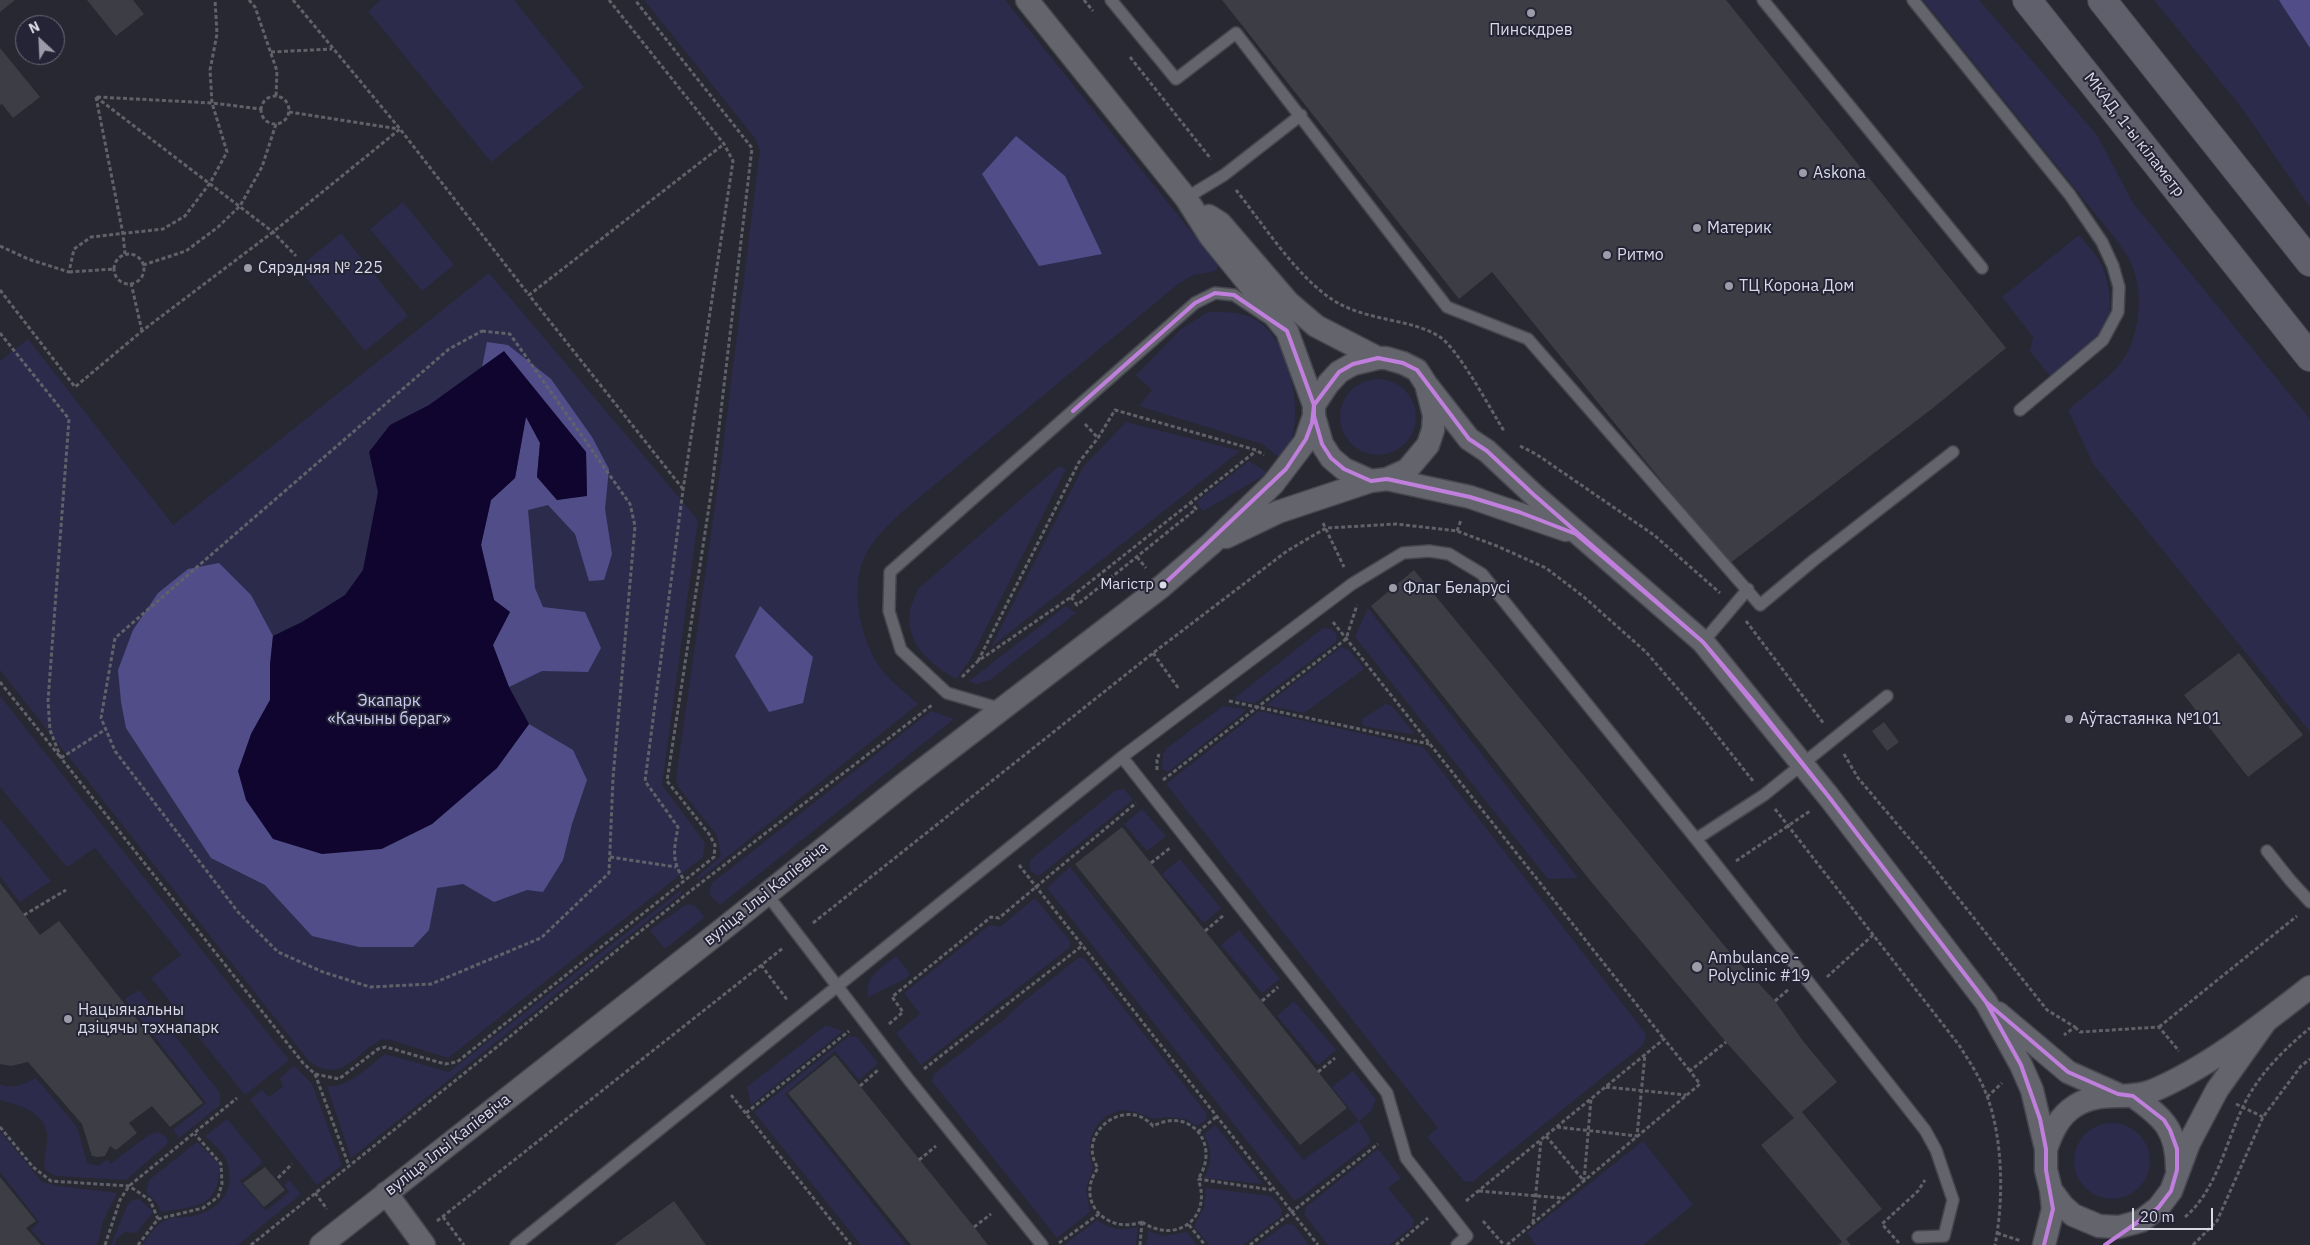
<!DOCTYPE html>
<html>
<head>
<meta charset="utf-8">
<style>
  body { margin:0 }
  #map { position:relative; width:2310px; height:1245px; overflow:hidden; background:#282832; font-family:"IBM Plex Sans",sans-serif }
  canvas { display:block }
  .north { position:absolute; left:15px; top:15px; width:50px; height:50px; box-sizing:border-box; background:#242436; border:1px solid #6c6d7c; border-radius:50%; rotate:335deg; font-size:14px; font-weight:700; line-height:20px; text-align:center; color:#d9dae6 }
  .north::after { content:''; display:block; margin:auto; width:18px; height:22px; background:#9b9ca7; clip-path:polygon(50% 0,100% 100%,50% 72%,0 100%) }
  .scale { position:absolute; left:2132px; top:1208px; width:81px; height:22px; box-sizing:border-box; border:2px solid #d9dae6; border-top:0; padding-left:6px; font-size:15px; line-height:18px; white-space:nowrap; color:#d9dae6; -webkit-text-stroke:4px #242436; paint-order:stroke }
</style>
</head>
<body>
<div id="map">
<canvas width="2310" height="1245"></canvas>
<div class="north">N</div>
<div class="scale">20 m</div>
</div>
<script>
const c = document.querySelector('canvas').getContext('2d');
c.lineJoin = 'round';
function fillPath(path, color) {
  c.fillStyle = color;
  c.fill(path, 'evenodd');
}
function stroke(path, color, width, dash) {
  c.strokeStyle = color;
  c.lineWidth = width;
  c.lineCap = dash ? 'butt' : 'round';
  c.setLineDash(dash || []);
  c.stroke(path);
}
function drawText(font, color, halo, rows, align = 'center') {
  c.font = font + ' "IBM Plex Sans",sans-serif';
  c.lineWidth = 4;
  c.setLineDash([]);
  c.textBaseline = 'middle';
  c.strokeStyle = halo;
  c.fillStyle = color;
  for (const [text, x, y, turn = 0] of rows) {
    c.save();
    c.translate(x, y);
    c.rotate((+turn || 0) * Math.PI / 180);
    c.textAlign = isNaN(turn) ? turn : align;
    if (halo) c.strokeText(text, 0, 0);
    c.fillText(text, 0, 0);
    c.restore();
  }
}
const green = new Path2D(`
  M381 0H514L584 87 491 162 368 11Z
  M644 0H1005L1218 265 1216 271 1193 275 1177 285 903 511C889 524 876 536 867 552 849 583 859 637 879 666 889 680 905 692 918 704L698 880 696 878 721 856 717 835 678 787 676 778 721 463 760 150 755 138Z
  M1923 0H1979L2097 135 2133 203 2310 419V732L2093 464 2068 410C2084 395 2106 381 2120 364 2139 340 2144 297 2133 268 2128 255 2119 244 2111 233Z
  M2154 0H2279L2310 48V207L2241 107Z
  M403 202 454 265 422 291 370 229Z
  M341 233 408 316 365 351 298 268Z
  M2079 235C2087 245 2097 255 2102 266 2113 291 2114 330 2096 352 2085 365 2070 375 2058 386L2030 351 2033 337 2002 297Z
  M489 273 698 520 662 785 705 843 703 857 448 1058 391 1040 382 1039C355 1054 340 1085 309 1061L0 670V361L28 339 173 525Z
  M1208 312C1227 312 1246 311 1262 324 1290 348 1301 404 1292 438 1290 444 1283 451 1279 457L1262 444 1139 406 1152 390 1136 375 1181 329Z
  M1340 417a38 38 0 1 1 76 0a38 38 0 1 1-76 0Z
  M1126 422 1240 451 991 647 1083 467Z
  M1249 461 1268 473 1203 511 1196 502Z
  M1059 466 1066 469 970 660 956 679C931 665 905 643 910 612 911 604 915 597 918 589Z
  M1066 606 1076 613 990 680 976 684 969 681Z
  M1368 608 1578 878 1548 879 1355 637Z
  M1323 628 1332 629 1337 635 1336 642 1255 703 1235 700 1236 697Z
  M1341 647 1349 650 1364 669 1304 713 1266 705Z
  M0 696 289 1060 245 1095 151 978 181 955 95 848 67 867 0 787Z
  M1385 704 1391 705 1414 733 1411 734 1363 726 1362 719Z
  M1223 706 1245 709 1243 713 1168 772 1162 769 1163 755 1167 748Z
  M931 711 954 719 720 905 709 894 712 883Z
  M1259 711 1423 747 1646 1034 1643 1045 1472 1182 1464 1181 1427 1137 1438 1128 1166 784Z
  M1124 789 1133 800 1039 876 1030 871V860L1116 790Z
  M1142 809 1166 836 1147 851 1124 824Z
  M0 819 51 881 20 902 0 876Z
  M1180 859 1221 908 1204 923 1162 874Z
  M1070 867 1303 1160 1359 1121 1332 1087 1353 1071 1376 1099 1371 1111 1359 1121 1370 1139V1143L1300 1198 1294 1200 1047 888Z
  M681 890V894L351 1158 327 1086C347 1089 369 1066 385 1054L449 1072Z
  M1035 898 1070 941V947L921 1065 896 1033 920 1014 904 993 990 925 1000 927Z
  M687 904 695 906 705 917 665 949 650 930Z
  M1239 930 1280 979 1262 993 1221 945Z
  M896 956 910 974 905 979 868 997C864 977 882 967 896 956Z
  M1078 958H1084L1207 1114 1206 1120 1197 1126 1186 1119 1166 1117 1154 1119 1135 1112 1121 1110 1106 1116 1097 1125 1091 1138 1089 1154 1093 1167 1086 1189 1090 1212 1057 1238 932 1081 934 1074 1006 1018 1018 1006Z
  M139 990 220 1093V1105L179 1138 173 1130 206 1103 125 999Z
  M1294 1001 1336 1050 1318 1065 1277 1016Z
  M826 1025 843 1031 751 1105 747 1087Z
  M849 1036 857 1037 878 1063 859 1080 835 1051 785 1094 906 1245H861L754 1112Z
  M294 1066 312 1084 342 1165 317 1185 250 1100 262 1090 269 1097 283 1087 280 1078Z
  M36 1078 77 1127 87 1163 98 1166 108 1159 110 1164 149 1135 158 1132 167 1138V1144L126 1180 56 1176 45 1170C43 1160 46 1153 47 1143 51 1114 23 1106 0 1100V1084C13 1090 24 1084 36 1078Z
  M227 1119 263 1162 240 1181 266 1211 289 1192 284 1185 289 1180 301 1194 238 1245H142C149 1236 155 1224 166 1220 175 1216 187 1218 197 1215 221 1208 236 1189 227 1162 225 1153 212 1143 205 1136Z
  M2074 1161a38 38 0 1 1 76 0a38 38 0 1 1-76 0Z
  M1215 1125 1263 1184 1204 1178C1213 1162 1212 1150 1204 1134Z
  M0 1131 42 1182 58 1186 117 1193 103 1221 97 1245H45L31 1230 39 1222 0 1172Z
  M1643 1141 1693 1205 1643 1245H1536L1527 1233Z
  M197 1142 219 1164C221 1208 196 1206 161 1212L157 1203 146 1192 149 1180Z
  M1378 1149 1401 1178 1388 1188 1414 1220 1413 1226 1389 1245H1328L1304 1214 1306 1207Z
  M1206 1188 1271 1196 1282 1209 1281 1216 1243 1245H1209L1194 1226 1204 1207Z
  M139 1199 153 1212 136 1233 125 1232 116 1239 115 1245H111L127 1206 132 1200Z
  M1097 1220C1110 1230 1123 1231 1138 1227L1136 1245H1064Z
  M1286 1224 1294 1225 1309 1245H1257Z
  M1148 1231 1163 1236 1187 1232 1197 1245H1146Z`);
const forest = new Path2D(`
  M2279 0H2310V48L2282 5Z
  M1016 136 1065 176 1102 254 1039 266 982 174Z
  M487 342 508 345 551 379 592 437 609 469 605 509 612 554 604 580 589 581 575 534 548 505 528 510 535 588 543 607 585 612 601 648 588 672 542 671 509 687 492 645 510 612 494 600 481 545 491 500 515 478 526 416 540 443 537 477 557 500 587 495 586 452 503 352 482 367Z
  M219 563 251 595 273 636 270 665V700L251 734 382 849 432 824 497 768 529 724 573 750 587 780 572 824 563 860 543 892 527 890 494 902 463 884 437 888 429 930 413 947H359L312 936 265 885 211 858 126 728 121 702 118 670 133 630 158 593 188 569Z
  M760 606 813 657 803 703 769 712 735 656Z`);
const water = new Path2D(`
  M504 351 586 452 587 496 557 500 537 477 540 443 526 417 515 478 491 500 481 545 494 600 510 612 493 645 509 687 529 724 497 768 432 824 381 849 322 854 273 839 246 800 238 771 251 734 270 700V665L273 636 302 622 345 595 363 570 378 492 369 452 390 425 429 405Z`);
const building = new Path2D(`
  M0 0H15L0 12Z
  M87 0H133L144 14 116 36Z
  M1222 0H1726L2006 348 1933 408 1729 564 1492 272 1459 299Z
  M0 48 40 97 13 118 2 104 0 105Z
  M1414 570 1733 956 1775 1001 1803 1041 1837 1082 1802 1112 1882 1209 1846 1239 1851 1245H1838L1842 1242 1761 1145 1794 1118 1726 1042 1593 884 1371 606Z
  M2239 653 2303 735 2248 777 2184 695Z
  M1884 722 1899 742 1887 751 1872 731Z
  M1122 827 1347 1108 1300 1145 1075 864Z
  M0 883 40 935 59 921 203 1103 170 1127 152 1106 129 1123 137 1133 116 1150 110 1146 105 1156 98 1157 92 1156 82 1124 28 1062 11 1066 0 1064Z
  M835 1055 974 1227 988 1245H911L788 1093Z
  M265 1167 285 1190 264 1207 243 1183Z
  M0 1177 36 1221 26 1228 41 1245H0Z
  M674 1201 706 1245H614Z`);
const path = new Path2D(`
  M249 0 255 7 277 71 276 96
  M293 0 400 129 529 295
  M609 0 724 144 733 161 683 490 645 781 678 827C674 850 671 860 684 880
  M1084 0 1093 11
  M271 52 332 49
  M1130 57 1211 159
  M261 110a14 14 0 1 1 28 0a14 14 0 1 1-28 0Z
  M96 97 273 232 296 256
  M96 97 123 234 125 254
  M97 97 212 103 261 109
  M289 112 399 129
  M1236 190C1263 224 1297 277 1333 300 1367 322 1411 318 1440 337 1459 350 1491 410 1504 431
  M0 246 28 259 69 272 74 249 91 237 163 229 185 216 210 183 227 152 212 103 210 70 217 34 215 0
  M114 269a15 15 0 1 1 30 0a15 15 0 1 1-30 0Z
  M143 265 186 251 218 227 240 206 262 167 276 124
  M69 272 114 269
  M131 283 142 331
  M0 290 75 387 142 331 273 232 400 129
  M482 331 510 334 630 504 635 526 613 778 609 873 541 938 431 984 370 987 323 972 278 952 238 912 115 751 101 718 115 638 449 349Z
  M0 333 69 419 48 701 50 730 61 758 303 1063 315 1074 339 1079 378 1049 386 1047 445 1064 457 1062 714 857 715 845 709 834 667 781 712 487 752 148 635 0
  M1085 424 1098 438
  M1520 446 1536 454 1654 535 1720 593
  M683 489 529 295 724 144
  M1323 523 1344 567
  M1457 531 1461 520
  M1137 557 1146 568
  M1071 597 1077 605 1196 509 1190 501
  M1746 621 1824 724
  M1333 622 1664 1039
  M1153 653 1179 689
  M978 661 1079 462 1098 438 1115 410 1256 450 1264 455
  M962 677 978 661 1071 597 1256 451
  M0 682 61 758 106 729
  M1229 701 1429 744
  M1844 754 1858 778 1931 864 2047 1010 2075 1027 2064 1035
  M1157 770V760L1159 754
  M1163 780 1346 639 1357 605
  M1775 809 1959 1045C1969 1061 1980 1077 1987 1096 2003 1139 2004 1200 1995 1245
  M610 857 676 867
  M1736 861 1810 811
  M1151 863 1170 848
  M1019 865 1318 1245
  M24 915 66 890
  M813 923 1153 653 1287 551 1326 528 1396 524 1457 531 1497 546 1546 568 1584 597 1646 652 1703 718 1753 781
  M1205 931 1224 915
  M761 965 788 1001
  M1827 977 1873 935
  M1262 1001 1278 987
  M1775 1001 1789 989
  M889 1024 903 1012 892 997 991 917 999 918 1136 803
  M2075 1027 2080 1032 2159 1027 2179 1051
  M2159 1027 2297 916
  M924 1069 1083 945
  M1318 1072 1335 1058
  M315 1074 349 1166
  M860 1086 878 1070
  M1606 1087 1686 1095
  M731 1095 851 1245
  M1987 1097 2002 1083
  M2236 1104 2263 1117
  M746 1113 849 1031
  M0 1127 33 1167 51 1181 129 1186 150 1200 158 1219
  M1557 1127 1637 1136 1645 1054
  M1198 1132 1216 1117
  M1546 1136 1584 1181 1591 1099
  M919 1160 936 1146
  M278 1178 292 1164
  M1198 1179 1272 1190
  M1479 1191 1562 1198
  M315 1193 327 1209
  M1466 1201 1664 1039 1690 1071
  M443 1217 464 1245
  M2185 1217C2216 1191 2225 1145 2242 1109 2256 1077 2283 1050 2310 1028
  M437 1221 783 948
  M1483 1221 1504 1245
  M1142 1222C1107 1235 1074 1201 1098 1168 1075 1133 1126 1095 1153 1126 1191 1106 1221 1145 1198 1179
  M1142 1222C1176 1245 1213 1218 1198 1179
  M1533 1223 1541 1140
  M1189 1225 1205 1245
  M974 1227 991 1214
  M1997 1233 2021 1241
  M1059 1243 1099 1214
  M1899 1243 1882 1224 1918 1191 1925 1180
  M105 1245 120 1200 129 1186 237 1098
  M138 1245 158 1219 203 1208 218 1197 222 1184 221 1164 195 1134
  M251 1245 693 889 932 705
  M1140 1245 1142 1222
  M1250 1245 1378 1144
  M1396 1245 1428 1218
  M1507 1245 1700 1084 1690 1071 1726 1042
  M2193 1245 2217 1221 2263 1117 2301 1066 2310 1059`);
const service = new Path2D(`
  M1111 0 1176 79 1236 33 1447 307 1528 339 1760 605 1814 560 1953 452
  M1763 0 1982 268
  M1913 0 2070 195 2102 242 2113 266 2119 287 2118 312 2103 340 2020 410
  M1186 198 1224 175 1301 115
  M1703 642 1748 589
  M1003 704 995 707 947 693 901 650 889 611 890 572 1195 303 1215 293 1234 295 1267 317
  M1122 757 1387 1093 1406 1158 1467 1236 1457 1245
  M1696 839 1764 795 1887 696
  M2267 851 2290 880 2310 902
  M766 893 909 1080 1042 1245
  M516 1245 1122 757 1352 584 1403 553 1429 551 1449 554 1482 574 1696 839 1925 1130 1936 1150 1953 1200 1944 1236 1918 1237`);
const minor = new Path2D(`
  M1027 0 1186 198 1210 236 1287 331 1314 405
  M1209 216 1220 223 1288 302 1316 326 1378 358
  M1426 384 1434 415 1433 430 1428 445 1407 470 1387 479 1371 481 1344 469 1331 458 1322 444 1314 416V405L1328 384 1339 372 1353 364 1378 358H1386L1403 363 1417 370 1426 384 1469 439 1487 451 1534 495 1703 642 1829 797 1986 1002 2021 1065 2032 1090 2046 1149V1170L2051 1190 2063 1206 2073 1215 2099 1226 2119 1227 2141 1221 2158 1208 2171 1191 2189 1143 2217 1090 2266 1021
  M1387 479 1470 497 1566 530
  M1226 537 1278 512 1371 481
  M1998 1013 2068 1072 2117 1094
  M2133 1096C2164 1118 2177 1130 2177 1169
  M2046 1149C2052 1132 2059 1116 2075 1106 2099 1090 2126 1101 2152 1091 2209 1067 2261 1025 2310 987
  M386 1193 424 1245
  M321 1245 728 925 908 781 1161 587 1211 544 1273 484 1305 442 1314 416
  M2044 1245 2053 1209 2051 1190`);
const trunk = new Path2D(`
  M2027 0 2310 357
  M2102 0 2310 262`);
const bus1 = new Path2D(`
  M1378 358 1403 363 1417 370 1469 439 1487 451 1534 495 1703 642 1576 534 1519 512 1470 497 1387 479 1371 481 1344 469 1331 458 1322 444 1314 416V405L1339 372 1353 364Z
  M1073 411 1195 303 1215 293 1234 295 1287 331 1314 405 1312 423 1306 439 1286 469 1161 587
  M1703 642 1754 702 1829 797
  M1703 642 1829 797
  M1829 797 1986 1002
  M1986 1002 2068 1072 2118 1094 2133 1096 2164 1120 2170 1130 2177 1149V1170L2171 1191 2158 1208 2105 1245
  M1986 1002 2021 1065 2040 1119 2046 1149V1170L2053 1209 2044 1245`);
const markers = [
  [1531,13,5,"#9b9ca7"],
  [1803,173,5,"#9b9ca7"],
  [1697,228,5,"#9b9ca7"],
  [1607,255,5,"#9b9ca7"],
  [248,268,5,"#9b9ca7"],
  [1729,286,5,"#9b9ca7"],
  [1163,585,4.5,"#d9dae6"],
  [1393,588,5,"#9b9ca7"],
  [2069,719,5,"#9b9ca7"],
  [1697,967,6,"#9b9ca7"],
  [68,1019,5,"#9b9ca7"]
];
const busNames = [
  ["Магістр",1154,585]
];
const poiNames = [
  ["Пинскдрев",1531,30,"center"],
  ["Askona",1813,173],
  ["Материк",1707,228],
  ["Ритмо",1617,255],
  ["Сярэдняя № 225",258,268],
  ["ТЦ Корона Дом",1739,286],
  ["Флаг Беларусі",1403,588],
  ["Аўтастаянка №101",2079,719],
  ["Ambulance -",1708,958],
  ["Polyclinic #19",1708,976],
  ["Нацыянальны",78,1010],
  ["дзіцячы тэхнапарк",78,1028]
];
const streetNames = [
  ["МКАД, 1-ы кіламетр",2134,135,52],
  ["вуліца Ільі Капіевіча",766,894,-39],
  ["вуліца Ільі Капіевіча",448,1145,-38]
];
const parkNames = [
  ["Экапарк",389,701],
  ["«Качыны бераг»",389,719]
];
fillPath(green, '#2c2b4c');
fillPath(forest, '#514d88');
fillPath(water, '#0f052e');
fillPath(building, '#3d3d45');
stroke(service, '#46464f', 14);
stroke(minor, '#46464f', 25);
stroke(trunk, '#46464f', 30);
stroke(path, '#606169', 3, [4, 2.5]);
stroke(service, '#64646d', 11);
stroke(minor, '#64646d', 22);
stroke(trunk, '#60606c', 28);
stroke(bus1, '#c07fdc', 4);
for (const [x, y, r, color] of markers) {
  const dot = new Path2D();
  dot.arc(x, y, r, 0, 2 * Math.PI);
  c.fillStyle = color;
  c.fill(dot);
  stroke(dot, '#242436', 2);
}
drawText('15px', '#d9dae6', '#242436', busNames, 'right');
drawText('16px', '#d9dae6', '#242436', poiNames, 'left');
drawText('16px', '#d9dae6', '#242436', streetNames);
drawText('16px', '#cacbf2', '#242436', parkNames);
</script>
</body>
</html>
